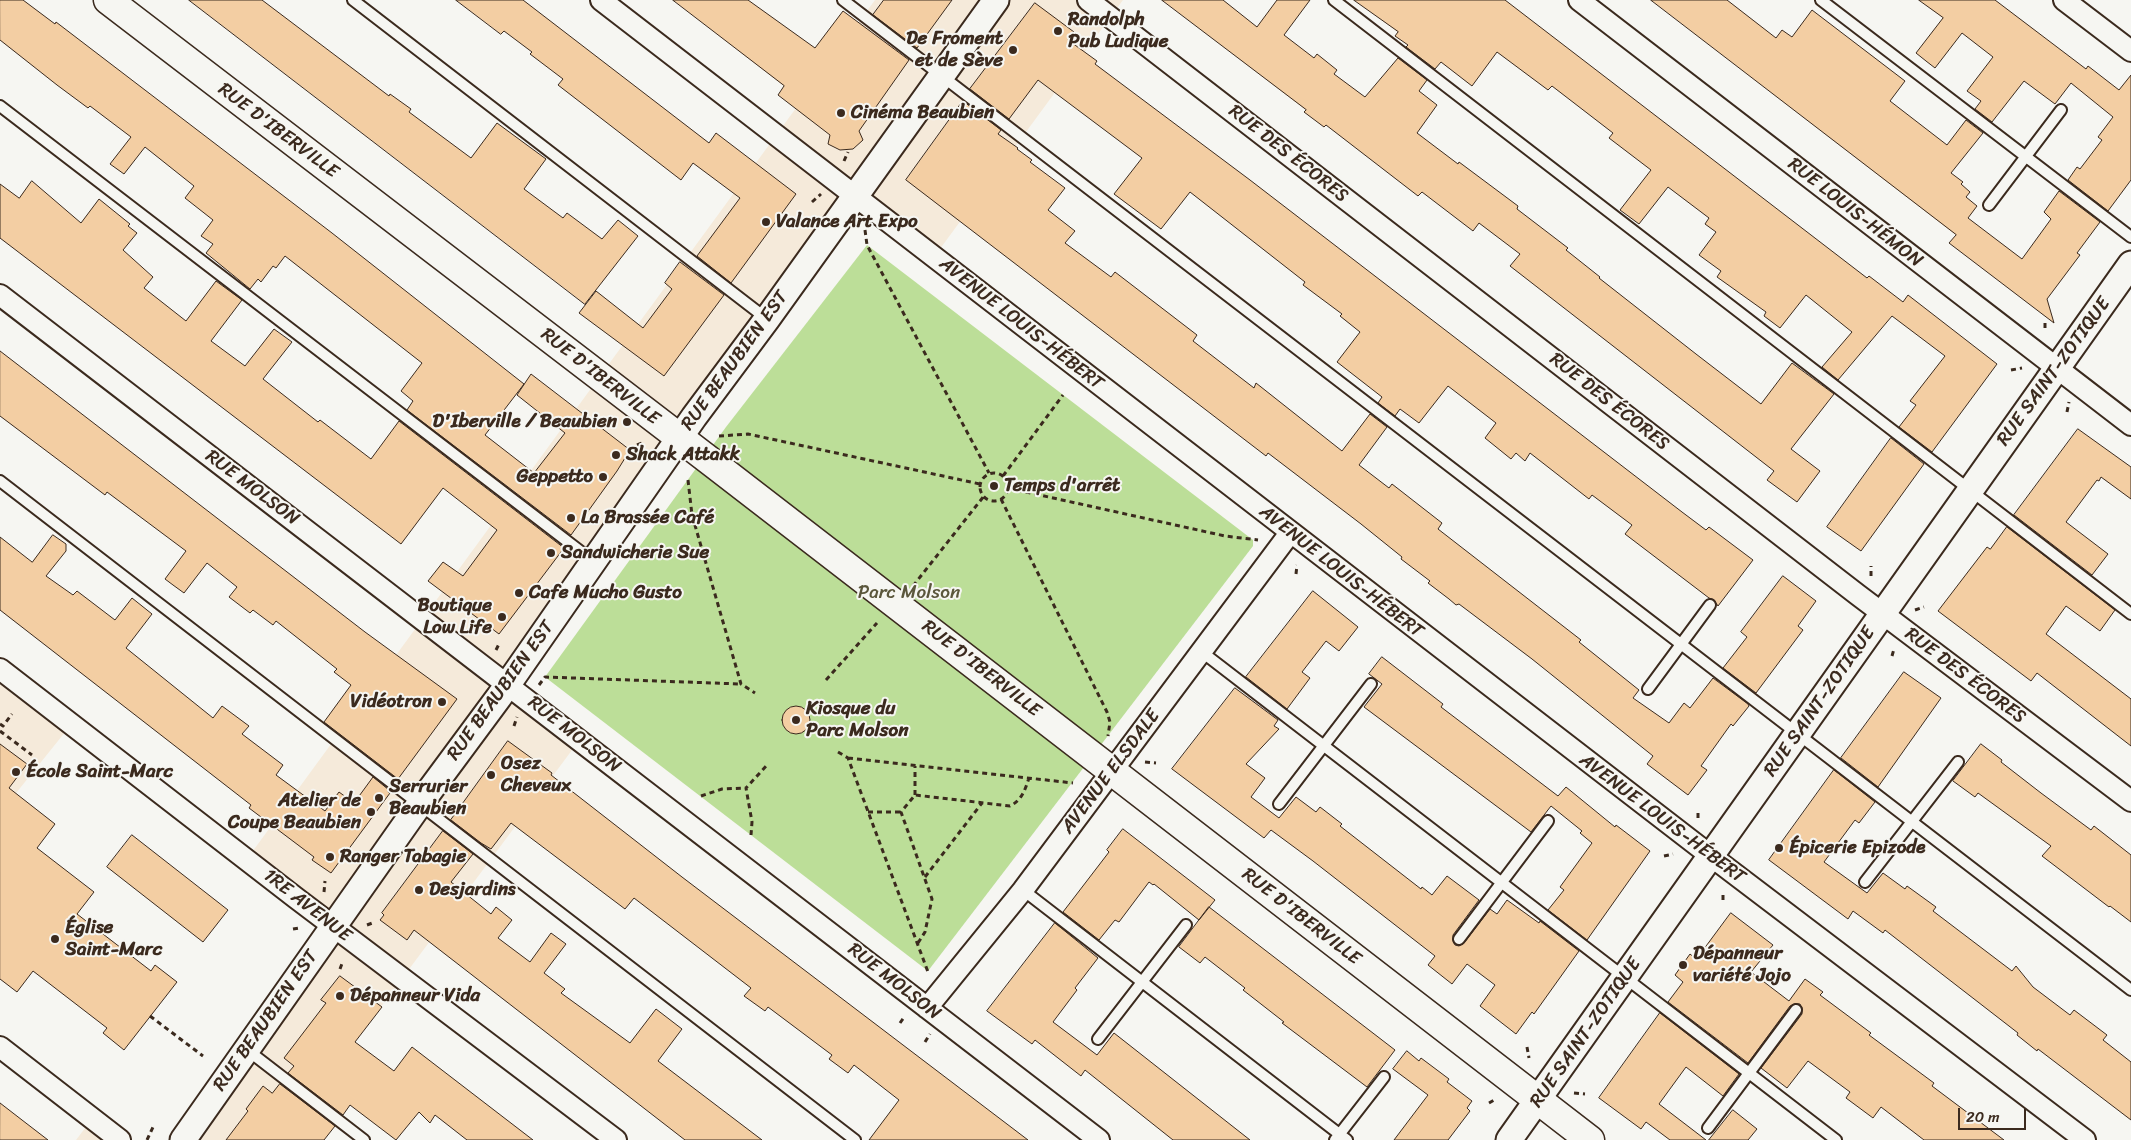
<!DOCTYPE html>
<html>
<head>
<meta charset="utf-8">
<style>
  body { margin:0 }
  #map { position:relative; width:2131px; height:1140px; overflow:hidden; background:#f6f6f2; font-family:Sriracha,sans-serif }
  canvas { display:block }
  .scale { position:absolute; left:1958px; top:1108px; width:68px; height:22px; box-sizing:border-box; border:2px solid #3b2a1e; border-top:0; padding-left:6px; font-size:15px; line-height:18px; white-space:nowrap; color:#3b2a1e; -webkit-text-stroke:4px #f6f6f2; paint-order:stroke }
</style>
</head>
<body>
<div id="map">
<canvas width="2131" height="1140"></canvas>
<div class="scale">20 m</div>
</div>
<script>
const c = document.querySelector('canvas').getContext('2d');
c.lineJoin = 'round';
function fillPath(path, color) {
  c.fillStyle = color;
  c.fill(path, 'evenodd');
}
function stroke(path, color, width, dash) {
  c.strokeStyle = color;
  c.lineWidth = width;
  c.lineCap = dash ? 'butt' : 'round';
  c.setLineDash(dash || []);
  c.stroke(path);
}
function drawText(font, color, halo, rows, align = 'center') {
  c.font = font + ' Sriracha,sans-serif';
  c.lineWidth = 4;
  c.setLineDash([]);
  c.textBaseline = 'middle';
  c.strokeStyle = halo;
  c.fillStyle = color;
  for (const [text, x, y, turn = 0] of rows) {
    c.save();
    c.translate(x, y);
    c.rotate((+turn || 0) * Math.PI / 180);
    c.textAlign = isNaN(turn) ? turn : align;
    if (halo) c.strokeText(text, 0, 0);
    c.fillText(text, 0, 0);
    c.restore();
  }
}
const built = new Path2D(`
  M875 0H1123L934 257 854 196 508 684 578 742 282 1140H183L333 927 247 859Z
  M0 683 66 731 0 813Z
  M92 1119 120 1140H76Z`);
const green = new Path2D(`
  M867 245 1253 540V546L928 971 545 677 726 427Z`);
const building = new Path2D(`
  M0 0H23L55 24 56 22 332 233 524 384 485 435 534 473 565 433 517 395 531 374 630 450 617 471 571 535 407 410 413 401 401 391 422 363 285 256 276 268 273 266 261 282 258 279 250 289 206 253 213 244 201 236 213 220 185 198 194 186 145 147 124 174 110 164 131 137 90 106 88 108 57 85 0 40Z
  M189 0H262L389 96 390 94 411 109 409 112 471 158 497 123 546 159 524 189 563 218 567 213 602 239 618 220 638 236 585 304Z
  M456 0H523L709 143 716 133 796 194 731 283 697 256 740 198 693 163 681 180 558 85 563 79 530 54 532 52 504 31 501 34Z
  M673 0H748L815 48 843 11 909 60 859 131 863 140 853 149 840 150 828 144 830 135 778 95 784 86Z
  M884 0H952L917 48 873 15Z
  M1162 0H1223L1257 27 1277 0H1310L1284 35 1314 58 1317 54 1337 70 1334 74 1365 97 1398 58 1427 80 1419 91 1437 105 1417 133 1458 164 1459 162 1518 206 1517 209 1568 248 1566 250 1600 277 1599 278 1696 354 1761 404 1792 363 1834 394 1791 449 1820 471 1797 502 1767 480 1774 471 1510 266 1520 254 1479 223 1473 231 1422 192 1418 196 1326 125 1324 127 1304 112 1306 110Z
  M1354 0H1505L1867 278 1869 276 1903 302 1908 295 1997 364 1932 452 1899 427 1916 405 1910 401 1945 356 1892 316 1838 380 1822 367 1852 332 1806 295 1780 328 1764 316 1766 312 1717 277 1721 271 1699 255 1716 232 1705 224 1709 218 1668 187 1639 224 1620 210 1651 170 1609 138 1613 133 1552 86 1548 90 1497 52 1472 86 1441 62 1435 69 1406 47 1408 45 1395 36 1398 32Z
  M1651 0H1727L1776 38 1782 30 1792 37 1812 10 1905 81 1890 101 1947 145 1966 120 1983 133 1951 173 1963 182 1961 184 1970 192 1966 197 1977 206 1968 218 2022 259 2051 219 2044 212 2059 191 2100 222 2077 253 2080 255 2047 299 2054 323 1949 243 1956 235Z
  M1919 0H1995L2086 69 2088 66 2119 90 2131 75V180L2108 211 2068 180 2077 167 2080 169 2102 140 2098 137 2113 117 2071 83 2055 104 2024 81 1992 122 1975 109 1981 101 1967 91 1993 57 1962 33 1935 68 1926 61 1916 53 1943 18Z
  M1035 3 1074 32 1068 40 1097 61 1095 64 1250 180 1682 512 1706 530 1709 527 1753 560 1718 606 1714 600 1709 598 1625 534 1632 525 1592 495 1589 499 1530 453 1525 461 1516 453 1511 459 1485 438 1496 423 1448 386 1419 423 1400 409 1395 416 1378 403 1382 397 1337 362 1360 332 1340 316 1342 314 1303 285 1305 282 1190 192 1161 229 1114 194 1142 158 1038 80 1009 119 970 89Z
  M963 101 1001 130 998 134 1018 148 1017 149 1032 160 1030 162 1065 188 1048 210 1075 231 1065 243 1111 277 1115 272 1197 335 1193 341 1254 388 1256 383 1342 451 1370 414 1387 427 1359 465 1389 488 1392 484 1442 523 1438 529 1581 640 1579 642 1639 690 1633 698 1669 723 1684 703 1690 708 1713 678 1748 704 1749 706 1733 726 1731 724 1701 766 1707 770 1688 795 1647 764 1653 756 1532 659 1459 604 1456 605 1449 599 1428 583 1430 581 1401 559 1402 557 1361 524 1268 453 1266 456 906 180Z
  M32 181 81 223 99 199 130 224 128 226 137 233 123 250 153 277 144 288 186 321 216 281 242 300 211 341 245 366 274 329 292 342 263 379 318 422 320 420 371 459 399 421 564 548 499 634 428 581 443 562 463 576 497 530 443 488 401 544 0 238V184L19 198Z
  M680 262 724 295 664 376 579 313 596 291 643 328 672 289 665 283Z
  M0 351 365 632 457 699 398 779 324 722 351 685 334 672 337 669 276 621 273 625 253 610 250 613 229 597 237 587 207 563 184 593 173 585 165 579 186 551 107 492 105 495 0 416Z
  M2078 429 2131 467V499L2101 477 2099 481 2097 480 2066 522 2108 554 2092 575 2014 515Z
  M1891 438 1924 464 1861 551 1827 527Z
  M2007 527 2115 610 2100 631 2066 606 2046 634 2131 699V746L2037 673 2031 681 1938 611 1987 547 1990 549Z
  M53 535 66 544V551L46 576 73 595 77 591 115 620 132 598 152 614 126 648 213 718 222 706 249 726 242 734 283 765 276 775 325 811 339 792 354 803 373 777 389 790 388 792 390 793 331 873 312 860 314 857 249 808 251 805 0 610V537L32 562Z
  M1783 576 1816 601 1798 626 1803 630 1756 693 1723 668 1747 637 1741 632Z
  M1313 591 1358 627 1339 651 1326 641 1302 672 1310 678 1287 709 1246 677Z
  M1382 657 1443 704 1441 707 1558 796 1566 787 1615 827 1616 825 1650 851 1587 940 1548 910 1564 890 1560 887 1592 843 1580 833 1582 831 1551 806 1531 832 1364 707 1382 684 1369 674Z
  M1904 672 1941 698 1878 787 1841 758Z
  M1235 688 1278 720 1274 726 1279 729 1246 764 1265 778 1251 797 1279 818 1296 797 1316 812 1320 807 1342 824 1340 826 1421 889 1422 887 1432 895 1447 876 1479 900 1453 935V941L1455 945 1459 946 1464 943 1490 909 1497 914 1507 900 1539 923 1540 921 1579 951 1534 1014 1532 1012 1516 1034 1480 1006 1495 985 1467 964 1452 984 1428 965 1435 956 1313 861 1271 830 1264 838 1172 769Z
  M782 720a14 14 0 1 1 28 0a14 14 0 1 1-28 0Z
  M508 741 552 773 551 775 682 877 1028 1140H869L899 1100 854 1065 848 1073 829 1059 832 1055 768 1007 765 1011 744 996 751 988 634 898 625 909 511 823 491 849 481 843 451 820Z
  M0 744 27 764 9 788 55 824 37 848 94 892 77 914 151 971 155 965 177 982 124 1050 103 1033 107 1028 33 971 17 992 0 979Z
  M1981 744 2002 760 2001 762 2041 793 2091 830 2094 826 2131 855V922L2110 906 2109 907 2042 856 2051 846 1978 793 1975 797 1953 781Z
  M1834 770 1875 802 1859 823 1855 820 1824 862 1867 893 1883 873 1905 889 1907 886 1936 907 1933 911 2012 971 2016 966 2033 987 2070 1015 2074 1010 2107 1035 2103 1040 2131 1062V1120L2038 1049 2037 1051 2017 1035 2018 1033 1885 930 1883 933 1853 911 1848 919 1769 860Z
  M1123 829 1215 900 1199 920 1154 884 1153 885 1149 882 1119 922 1115 920 1099 940 1063 912 1109 852 1107 850Z
  M443 831 473 854 451 882 491 914 496 907 512 920 498 938 530 962 551 933 566 944 544 973 565 989 561 993 630 1043 656 1009 682 1029 658 1061 762 1140H685L414 930 407 940 380 920 384 915 382 913Z
  M132 835 228 910 203 942 107 867Z
  M1209 907 1395 1050 1367 1087 1282 1023 1284 1022 1243 990 1245 988 1205 957 1200 963 1179 947Z
  M1731 913 1773 945 1751 972 1789 1001 1805 979 1823 992 1820 995 1871 1033 1869 1035 1934 1083 1932 1086 2004 1140H1924L1881 1107 1873 1118 1846 1098 1850 1092 1808 1061 1787 1088 1761 1068 1802 1014V1008L1800 1004H1794L1790 1006 1748 1063 1668 1002 1683 982 1675 975 1690 954 1696 959Z
  M1055 923 1098 958 1075 988 1077 990 1053 1022 1097 1055 1114 1033 1250 1140H1173L1085 1070 1081 1076 1035 1040 1032 1044 987 1011Z
  M340 976 382 1007 355 1042 394 1071 412 1047 533 1140H467L435 1115 430 1123 419 1112 396 1140 350 1105 343 1115 288 1073 294 1066 284 1058 326 1003 321 1000Z
  M1660 1013 1739 1074 1723 1096 1686 1067 1659 1104 1706 1140H1670L1646 1122 1641 1129 1599 1098Z
  M1407 1051 1419 1061 1421 1058 1449 1079 1447 1082 1472 1101 1467 1108 1470 1111 1448 1140H1394L1428 1095 1393 1069Z
  M280 1084 335 1126 324 1140H226L248 1111 246 1109 263 1086 272 1093Z
  M0 1103 22 1120 48 1140H0Z
  M1733 1110 1757 1129 1748 1140H1709Z`);
const path = new Path2D(`
  M844 161 848 152
  M812 202 821 194
  M865 230 867 245 989 473
  M2045 323V332
  M2011 370 2022 368
  M2067 412 2069 402
  M719 436 748 434 980 484
  M637 445 642 443
  M980 487a14 14 0 1 1 28 0a14 14 0 1 1-28 0Z
  M1003 476 1063 395
  M688 480 692 515 741 684 755 693
  M1008 488 1225 536 1258 540
  M1001 499 1107 712 1110 722 1108 736
  M1296 574 1297 565
  M1871 576V566
  M913 586 984 496
  M1915 610 1924 607
  M496 650 500 642
  M1892 656 1894 649
  M826 680 877 623
  M539 685 545 677 741 684
  M0 724 3 726 12 714
  M514 726 517 717
  M0 731 32 755
  M838 752 848 758 928 972
  M848 758 1073 783
  M1145 762 1156 763
  M915 795V766
  M701 796 722 789 746 788
  M868 812H901
  M1698 818V810
  M751 835 752 822 746 788 768 764
  M1664 856 1673 854
  M925 877 982 803
  M324 892 325 881
  M1723 900V892
  M367 925 375 922
  M293 929 299 928
  M918 943 925 932 932 899 901 812 915 795 1010 806C1022 800 1025 790 1029 778
  M340 969 343 961
  M150 1016 203 1056
  M900 1023 905 1016
  M925 1042 930 1034
  M1527 1047 1529 1058
  M1574 1093 1585 1094
  M1489 1103 1496 1099
  M147 1140 153 1127`);
const service = new Path2D(`
  M353 0 767 319
  M843 0 2131 990
  M1334 0 2131 614
  M1821 0 2131 237
  M0 106 593 561
  M1989 205 2061 110
  M0 481 855 1140
  M1202 652 1836 1140
  M1648 689 1710 605
  M1279 804 1371 684
  M1865 882 1958 762
  M1023 890 1347 1140
  M1459 939 1548 821
  M1098 1039 1186 925
  M246 1049 364 1140
  M1708 1128 1796 1010
  M1335 1140 1384 1077`);
const minor = new Path2D(`
  M601 0 1711 856 2085 1140
  M1088 0 1858 595 2131 801
  M1579 0 2131 425
  M2064 0 2131 51
  M0 295 1099 1140
  M0 669 296 898 616 1140
  M927 1008 1023 890 1290 533
  M0 1047 120 1140`);
const tertiary = new Path2D(`
  M183 1140 419 805 499 697 694 417 767 319 996 0
  M1509 1140 2131 264`);
const secondary = new Path2D(`
  M108 0 714 464 1590 1140`);
const markers = [
  [1058,31,5,"#3b2a1e"],
  [1013,50,5,"#3b2a1e"],
  [841,113,5,"#3b2a1e"],
  [766,222,5,"#3b2a1e"],
  [627,422,5,"#3b2a1e"],
  [616,455,5,"#3b2a1e"],
  [603,477,5,"#3b2a1e"],
  [994,486,5,"#3b2a1e"],
  [571,518,5,"#3b2a1e"],
  [551,553,5,"#3b2a1e"],
  [519,593,5,"#3b2a1e"],
  [502,617,5,"#3b2a1e"],
  [442,702,5,"#3b2a1e"],
  [796,720,5,"#3b2a1e"],
  [16,772,5,"#3b2a1e"],
  [491,775,5,"#3b2a1e"],
  [379,798,5,"#3b2a1e"],
  [371,812,5,"#3b2a1e"],
  [1779,848,5,"#3b2a1e"],
  [330,857,5,"#3b2a1e"],
  [419,890,5,"#3b2a1e"],
  [55,939,5,"#3b2a1e"],
  [1683,965,5,"#3b2a1e"],
  [340,996,5,"#3b2a1e"]
];
const poiNames = [
  ["Randolph",1068,20],
  ["Pub Ludique",1068,42],
  ["De Froment",1003,39,"right"],
  ["et de Sève",1003,61,"right"],
  ["Cinéma Beaubien",851,113],
  ["Valance Art Expo",776,222],
  ["D'Iberville / Beaubien",617,422,"right"],
  ["Shack Attakk",626,455],
  ["Geppetto",593,477,"right"],
  ["Temps d'arrêt",1004,486],
  ["La Brassée Café",581,518],
  ["Sandwicherie Sue",561,553],
  ["Cafe Mucho Gusto",529,593],
  ["Boutique",492,606,"right"],
  ["Low Life",492,628,"right"],
  ["Vidéotron",432,702,"right"],
  ["Kiosque du",806,709],
  ["Parc Molson",806,731],
  ["Osez",501,764],
  ["Cheveux",501,786],
  ["École Saint-Marc",26,772],
  ["Serrurier",389,787],
  ["Beaubien",389,809],
  ["Atelier de",361,801,"right"],
  ["Coupe Beaubien",361,823,"right"],
  ["Épicerie Epizode",1789,848],
  ["Ranger Tabagie",340,857],
  ["Desjardins",429,890],
  ["Église",65,928],
  ["Saint-Marc",65,950],
  ["Dépanneur",1693,954],
  ["variété Jojo",1693,976],
  ["Dépanneur Vida",350,996]
];
const streetNames = [
  ["RUE D'IBERVILLE",278,131,37],
  ["RUE DES ÉCORES",1288,154,38],
  ["RUE LOUIS-HÉMON",1855,213,38],
  ["AVENUE LOUIS-HÉBERT",1021,324,38],
  ["RUE BEAUBIEN EST",735,361,-54],
  ["RUE SAINT-ZOTIQUE",2054,372,-54],
  ["RUE D'IBERVILLE",600,377,38],
  ["RUE DES ÉCORES",1609,402,38],
  ["RUE MOLSON",252,488,37],
  ["AVENUE LOUIS-HÉBERT",1341,572,38],
  ["RUE D'IBERVILLE",981,669,38],
  ["RUE DES ÉCORES",1965,676,37],
  ["RUE BEAUBIEN EST",501,691,-54],
  ["RUE SAINT-ZOTIQUE",1820,702,-55],
  ["RUE MOLSON",574,735,38],
  ["AVENUE ELSDALE",1111,772,-53],
  ["AVENUE LOUIS-HÉBERT",1662,819,37],
  ["1RE AVENUE",307,906,38],
  ["RUE D'IBERVILLE",1301,917,38],
  ["RUE MOLSON",894,982,38],
  ["RUE BEAUBIEN EST",266,1021,-55],
  ["RUE SAINT-ZOTIQUE",1586,1033,-55]
];
const parkNames = [
  ["Parc Molson",909,593]
];
fillPath(built, '#f5eada');
fillPath(green, '#bcde98');
fillPath(building, '#f3cea3');
stroke(building, '#3b2a1e', 1);
stroke(service, '#3b2a1e', 14);
stroke(minor, '#3b2a1e', 24);
stroke(tertiary, '#3b2a1e', 29);
stroke(secondary, '#3b2a1e', 31);
stroke(path, '#3b2a1e', 3, [5, 4]);
stroke(service, '#f6f6f2', 10);
stroke(minor, '#f6f6f2', 20);
stroke(tertiary, '#f6f6f2', 25);
stroke(secondary, '#f6f6f2', 28);
for (const [x, y, r, color] of markers) {
  const dot = new Path2D();
  dot.arc(x, y, r, 0, 2 * Math.PI);
  c.fillStyle = color;
  c.fill(dot);
  stroke(dot, '#f6f6f2', 2);
}
drawText('bold 19px', '#3b2a1e', '#f6f6f2', poiNames, 'left');
drawText('19px', '#3b2a1e', '#f6f6f2', streetNames);
drawText('19px', '#5b573c', '#f6f6f2', parkNames);
</script>
</body>
</html>
